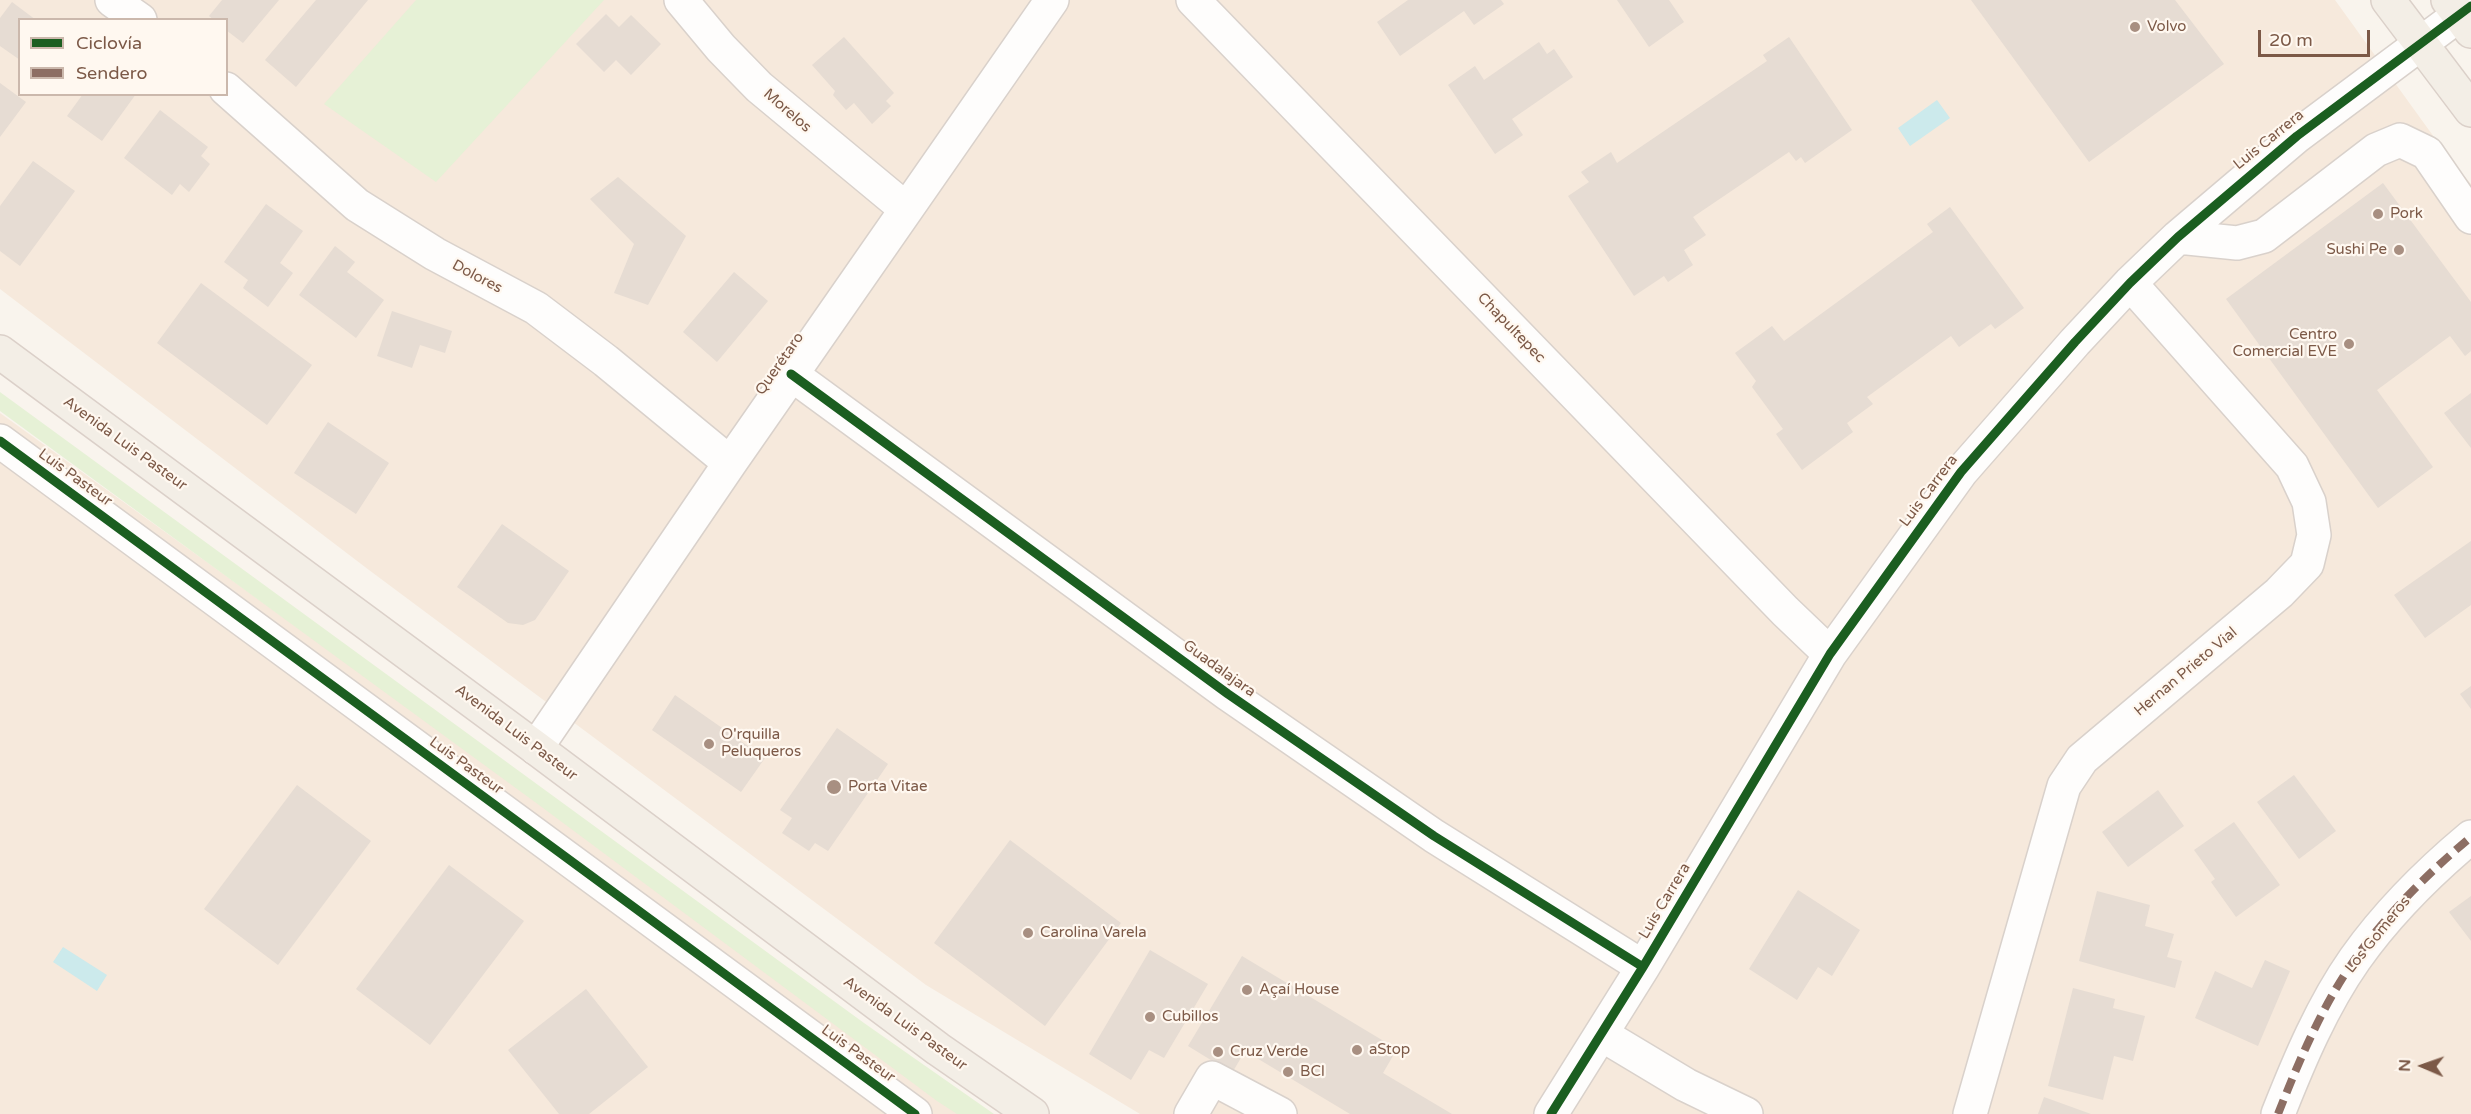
<!DOCTYPE html>
<html>
<head>
<meta charset="utf-8">
<style>
  body { margin:0 }
  #map { position:relative; width:2471px; height:1114px; overflow:hidden; background:#f9f4ed; font-family:"Varela Round",sans-serif }
  canvas { display:block }
  .legend { position:absolute; left:18px; top:18px; width:210px; height:78px; box-sizing:border-box; background:#fff8f0; border:2px solid #cbb8ac; margin:0; padding:8px 10px; list-style:none; font-size:18px; color:#7c5947 }
  .legend li { display:flex; align-items:center; gap:12px; height:30px }
  .legend b { width:30px; border:2px solid #cbb8ac }
  .north { position:absolute; left:2393px; top:1036px; width:60px; height:60px; -webkit-text-stroke:4px #fff8f0; paint-order:stroke; rotate:272deg; font-size:16px; font-weight:700; line-height:24px; text-align:center; color:#7c5947 }
  .north::after { content:''; display:block; margin:auto; width:21px; height:27px; background:#7c5947; clip-path:polygon(50% 0,100% 100%,50% 72%,0 100%) }
  .scale { position:absolute; left:2258px; top:30px; width:112px; height:27px; box-sizing:border-box; border:3px solid #7c5947; border-top:0; padding-left:8px; font-size:18px; line-height:21px; white-space:nowrap; color:#7c5947; -webkit-text-stroke:4px #fff8f0; paint-order:stroke }
</style>
</head>
<body>
<div id="map">
<canvas width="2471" height="1114"></canvas>
<ul class="legend">
<li><b style="height:8px;background:#1b5e20"></b>Ciclovía</li>
<li><b style="height:8px;background:#8d6e63"></b>Sendero</li>
</ul>
<div class="north">N</div>
<div class="scale">20 m</div>
</div>
<script>
const c = document.querySelector('canvas').getContext('2d');
c.lineJoin = 'round';
function fillPath(path, color) {
  c.fillStyle = color;
  c.fill(path, 'evenodd');
}
function stroke(path, color, width, dash) {
  c.strokeStyle = color;
  c.lineWidth = width;
  c.lineCap = dash ? 'butt' : 'round';
  c.setLineDash(dash || []);
  c.stroke(path);
}
function drawText(font, color, halo, rows, align = 'center') {
  c.font = font + ' "Varela Round",sans-serif';
  c.lineWidth = 4.5;
  c.setLineDash([]);
  c.textBaseline = 'middle';
  c.strokeStyle = halo;
  c.fillStyle = color;
  for (const [text, x, y, turn = 0] of rows) {
    c.save();
    c.translate(x, y);
    c.rotate((+turn || 0) * Math.PI / 180);
    c.textAlign = isNaN(turn) ? turn : align;
    if (halo) c.strokeText(text, 0, 0);
    c.fillText(text, 0, 0);
    c.restore();
  }
}
const residential = new Path2D(`
  M0 0H2335L2452 162 2471 184V1114H1140L926 985 369 570 0 289ZM20 20H226V94H20Z
  M0 413 204 560 973 1114H0Z`);
const green = new Path2D(`
  M416 0H604L436 182 324 104Z
  M0 392 864 1023 994 1114H957L937 1101 539 805 0 411Z`);
const water = new Path2D(`
  M1937 100 1950 118 1910 146 1898 128Z
  M63 947 107 975 97 991 53 962Z`);
const building = new Path2D(`
  M222 0H279L243 43 226 30V20H214L209 16Z
  M316 0H368L296 87 265 60Z
  M1408 0H1501L1504 4 1474 25 1464 11 1400 56 1377 22Z
  M1617 0H1669L1684 22 1649 47Z
  M1971 0H2175L2224 64 2089 162Z
  M12 2 36 20H20V60L0 46V18Z
  M606 14 619 27 631 15 661 44 631 75 616 60 604 72 576 44Z
  M844 37 894 93 886 101 891 106 872 124 854 103 846 110 833 95 835 91 812 65Z
  M1789 37 1852 130 1805 163 1801 157 1796 161 1789 152 1693 217 1706 235 1684 250 1693 265 1668 282 1664 276 1634 296 1568 196 1589 182 1581 172 1611 152 1617 163 1767 61 1763 55Z
  M1539 42 1547 54 1554 49 1573 77 1512 119 1523 135 1495 154 1448 85 1475 66 1484 80Z
  M0 83 26 102 0 137Z
  M83 94H136L102 141 67 116Z
  M160 110 208 147 201 156 210 164 189 192 180 184 172 195 124 158Z
  M33 161 75 191 20 266 0 251V206Z
  M618 177 686 236 648 305 614 293 634 244 590 199Z
  M2383 183 2471 302V351L2465 356 2450 336 2377 390 2433 467 2378 508 2226 299Z
  M266 204 303 231 280 263 293 273 268 307 243 288 248 280 224 262Z
  M1950 207 2024 308 1995 329 1991 324 1959 347 1951 336 1867 397 1873 404 1847 423 1853 432 1802 470 1776 434 1783 429 1752 387 1756 381 1735 353 1772 326 1784 341 1933 232 1927 224Z
  M335 246 355 262 347 272 384 300 356 338 299 295Z
  M734 272 768 301 717 362 683 332Z
  M201 283 312 365 267 425 157 343Z
  M392 311 452 331 445 353 420 345 412 368 377 356Z
  M2471 393V448L2444 413Z
  M328 422 389 463 356 514 294 473Z
  M502 524 569 571 535 620 523 625 508 623 457 587Z
  M2471 541V605L2425 638 2394 595Z
  M2471 686V709L2460 694Z
  M675 695 765 758 741 792 652 730Z
  M837 728 888 764 828 851 815 843 809 851 782 833 792 818 780 810Z
  M2294 775 2336 831 2299 859 2257 802Z
  M297 785 371 841 278 965 204 909Z
  M2158 790 2184 826 2128 867 2102 832Z
  M2234 822 2280 885 2236 917 2211 882 2215 879 2194 850Z
  M1010 840 1121 923 1045 1026 934 943Z
  M449 865 524 921 430 1045 356 989Z
  M1798 890 1860 930 1832 976 1818 967 1797 1000 1749 969Z
  M2097 891 2150 905 2145 926 2174 934 2167 957 2182 961 2175 988 2079 961Z
  M2471 896V941L2449 912Z
  M1150 950 1208 984 1164 1058 1149 1050 1131 1080 1089 1054Z
  M1242 956 1397 1049 1383 1073 1452 1114H1350L1245 1051 1232 1073 1188 1046Z
  M2265 960 2290 971 2258 1046 2195 1018 2215 971 2252 988Z
  M2073 988 2115 999 2113 1008 2145 1016 2133 1061 2114 1056 2103 1100 2048 1086Z
  M586 989 648 1067 589 1114H559L508 1050Z
  M2044 1097 2091 1114H2038Z`);
const minor = new Path2D(`
  M112 0 140 20
  M681 0 721 48 759 87 906 209
  M1193 0 1785 611 1830 654
  M226 89 357 205 435 254 536 308 606 361 730 463
  M2178 237 2237 243 2264 236 2376 150 2400 140 2427 153 2471 217
  M791 374 1228 694 1434 836 1643 967
  M0 441 915 1114
  M536 748 730 463 1052 0
  M1601 1034 1686 1085 1746 1114
  M1191 1114 1212 1078 1280 1114
  M1551 1114 1643 967 1830 654 1961 472 2075 342 2130 283 2178 237 2297 136 2471 6
  M1970 1114 2064 786 2082 759 2279 593 2307 564 2314 535 2309 502 2292 466 2130 283
  M2278 1114C2299 1061 2322 1006 2355 959 2387 914 2429 872 2471 837`);
const major = new Path2D(`
  M2388 0 2471 110
  M2448 0 2471 31
  M0 352 536 748 938 1049 1032 1114`);
const quiet = new Path2D(`
  M2278 1114C2299 1061 2322 1006 2355 959 2387 914 2429 872 2471 837`);
const cycleway = new Path2D(`
  M791 374 1228 694 1434 836 1643 967
  M0 441 915 1114
  M1551 1114 1643 967 1830 654 1961 472 2075 342 2130 283 2178 237 2297 136 2471 6`);
const markers = [
  [2135,27,6,"#a88f81"],
  [2378,214,6,"#a88f81"],
  [2399,250,6,"#a88f81"],
  [2349,344,6,"#a88f81"],
  [709,744,6,"#a88f81"],
  [834,787,8,"#a88f81"],
  [1028,933,6,"#a88f81"],
  [1247,990,6,"#a88f81"],
  [1150,1017,6,"#a88f81"],
  [1357,1050,6,"#a88f81"],
  [1218,1052,6,"#a88f81"],
  [1288,1072,6,"#a88f81"]
];
const poiNames = [
  ["Volvo",2147,27],
  ["Pork",2390,214],
  ["Sushi Pe",2387,250,"right"],
  ["Centro",2337,335,"right"],
  ["Comercial EVE",2337,352,"right"],
  ["O'rquilla",721,735],
  ["Peluqueros",721,752],
  ["Porta Vitae",848,787],
  ["Carolina Varela",1040,933],
  ["Açaí House",1259,990],
  ["Cubillos",1162,1017],
  ["aStop",1369,1050],
  ["Cruz Verde",1230,1052],
  ["BCI",1300,1072]
];
const streetNames = [
  ["Morelos",787,111,41],
  ["Luis Carrera",2269,140,-39],
  ["Dolores",477,277,28],
  ["Chapultepec",1511,328,46],
  ["Querétaro",780,364,-55],
  ["Avenida Luis Pasteur",125,444,36],
  ["Luis Pasteur",75,478,36],
  ["Luis Carrera",1929,491,-53],
  ["Guadalajara",1219,669,36],
  ["Hernan Prieto Vial",2186,672,-40],
  ["Avenida Luis Pasteur",516,733,37],
  ["Luis Pasteur",466,766,36],
  ["Luis Carrera",1665,901,-59],
  ["Los Gomeros",2378,935,-51],
  ["Avenida Luis Pasteur",905,1024,36],
  ["Luis Pasteur",858,1054,36]
];
fillPath(residential, '#f6e9dc');
fillPath(green, '#e6f1d6');
fillPath(water, '#cceaec');
fillPath(building, '#e6dcd3');
stroke(minor, '#d9d1cb', 36);
stroke(major, '#dbd0c9', 36);
stroke(minor, '#fefdfc', 33);
stroke(major, '#f3eee6', 33);
stroke(quiet, '#8d6e63', 8, [15, 8]);
stroke(cycleway, '#1b5e20', 9);
for (const [x, y, r, color] of markers) {
  const dot = new Path2D();
  dot.arc(x, y, r, 0, 2 * Math.PI);
  c.fillStyle = color;
  c.fill(dot);
  stroke(dot, '#fff8f0', 2);
}
drawText('15px', '#7c5947', '#fff8f0', poiNames, 'left');
drawText('15px', '#7c5947', '#fff8f0', streetNames);
</script>
</body>
</html>
